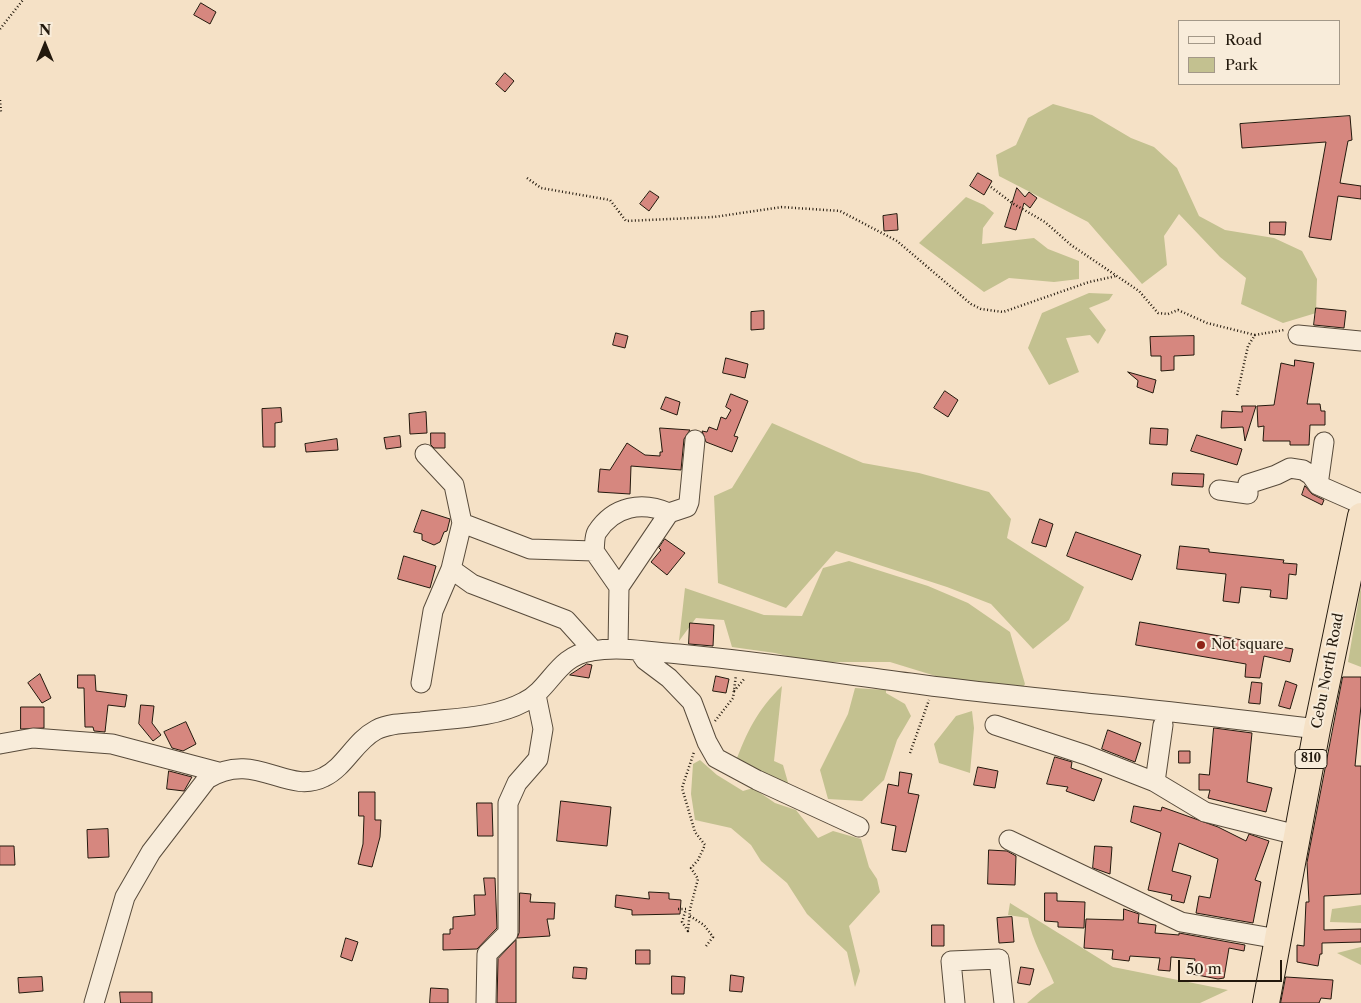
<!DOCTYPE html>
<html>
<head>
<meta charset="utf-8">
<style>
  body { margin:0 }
  #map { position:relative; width:1361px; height:1003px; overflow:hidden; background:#f5e1c6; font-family:"Libre Caslon Text",serif }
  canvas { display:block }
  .legend { position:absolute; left:1178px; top:20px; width:162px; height:65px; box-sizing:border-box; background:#f8ecda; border:1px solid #a39888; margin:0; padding:6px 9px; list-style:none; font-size:15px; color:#23190d }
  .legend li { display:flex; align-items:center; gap:10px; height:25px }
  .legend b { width:25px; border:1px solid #a39888 }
  .north { position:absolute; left:20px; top:20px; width:50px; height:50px; -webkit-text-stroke:4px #f8ecda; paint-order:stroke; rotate:0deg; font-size:14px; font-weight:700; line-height:20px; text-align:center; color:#23190d }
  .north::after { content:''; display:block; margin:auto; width:18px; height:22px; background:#23190d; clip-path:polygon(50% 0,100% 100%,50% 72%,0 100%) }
  .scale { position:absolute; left:1178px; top:960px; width:104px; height:22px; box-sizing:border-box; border:2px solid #23190d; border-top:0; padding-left:6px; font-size:15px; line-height:18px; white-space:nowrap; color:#23190d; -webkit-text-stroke:4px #f8ecda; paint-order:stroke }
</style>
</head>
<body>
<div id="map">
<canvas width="1361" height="1003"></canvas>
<ul class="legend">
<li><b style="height:6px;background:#f8ecda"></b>Road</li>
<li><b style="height:14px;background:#c3c190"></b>Park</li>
</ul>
<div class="north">N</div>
<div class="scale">50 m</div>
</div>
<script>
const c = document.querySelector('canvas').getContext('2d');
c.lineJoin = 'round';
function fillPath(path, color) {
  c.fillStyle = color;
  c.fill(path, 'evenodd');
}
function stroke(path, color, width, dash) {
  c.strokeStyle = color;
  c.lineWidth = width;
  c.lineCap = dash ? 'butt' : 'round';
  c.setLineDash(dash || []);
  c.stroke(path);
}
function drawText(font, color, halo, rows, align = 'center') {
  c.font = font + ' "Libre Caslon Text",serif';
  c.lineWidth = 4;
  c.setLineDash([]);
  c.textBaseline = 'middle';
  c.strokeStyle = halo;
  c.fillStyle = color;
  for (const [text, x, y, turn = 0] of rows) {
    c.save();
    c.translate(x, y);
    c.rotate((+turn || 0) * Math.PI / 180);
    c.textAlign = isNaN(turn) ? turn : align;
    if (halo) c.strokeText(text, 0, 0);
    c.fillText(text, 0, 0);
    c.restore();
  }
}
const green = new Path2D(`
  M1053 104 1092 115 1131 138 1154 147 1177 168 1199 216 1225 230 1274 238 1302 251 1317 279 1316 313 1283 323 1241 304 1246 278 1220 257 1179 214 1164 236 1167 265 1142 284 1088 222 999 176 996 155 1016 145 1028 118Z
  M966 197 984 205 994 213 983 228 982 244 1034 238 1048 249 1079 261V279L1054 282 1009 278 984 292 919 243Z
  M1089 293 1113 294 1109 300 1089 308 1106 330 1098 344 1090 335 1066 338 1079 372 1049 385 1028 348 1042 313Z
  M772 423 863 463 919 473 989 492 1011 519 1007 538 1084 587 1069 620 1033 649 991 604 947 587 836 551 786 608 718 583 714 496 732 488Z
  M849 561 928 586 968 603 1010 632 1025 684 1018 695 965 685 890 662H811L775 653 732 647 724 620 696 618 679 641 685 588 764 615 802 616 823 568Z
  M1361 586V667L1348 662Z
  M782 686 774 761 783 765 789 786 735 764C746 733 758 709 782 686Z
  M855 688 886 690V693L905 704 911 716 897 740 884 780 862 801 828 799 820 770 848 714Z
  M972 711 974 728 970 773 939 763 934 744 956 716Z
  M700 760 717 775 743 791 753 788 775 803 796 810 818 838 833 831 861 839 869 867 877 879 880 892 849 926 860 971 855 987 847 952 807 914 787 883 761 861 751 845 731 828 695 820 691 794 693 764Z
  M1010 903 1113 967 1228 990 1200 1003H1027L1041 991 1054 983C1045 961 1032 941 1028 918L1008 915Z
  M1361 905V923L1330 922 1332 909Z
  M1361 947V965L1337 953Z`);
const building = new Path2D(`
  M201 3 216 12 210 24 194 15Z
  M505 73 514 81 505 92 496 84Z
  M1350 116 1352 140 1348 141 1340 183 1361 186V199L1338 196 1331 240 1309 237 1326 142 1242 148 1240 124Z
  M978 173 992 181 984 195 970 186Z
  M1017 188 1025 197 1029 192 1037 198 1030 208 1024 203 1016 230 1005 227Z
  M650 191 659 197 649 211 640 204Z
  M897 214 898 230 884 231 883 216Z
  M1270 222H1286L1285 235 1270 234Z
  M1316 308 1346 311 1344 328 1314 325Z
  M764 311V329L751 330V312Z
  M616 333 628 336 625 348 613 345Z
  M1194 336V355L1174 356V370L1161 371V356H1151L1150 337Z
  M726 358 748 364 745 378 723 373Z
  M1295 360 1314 363 1307 404H1320L1321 411H1325V425H1310L1309 445H1290V441H1263L1264 426 1258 427 1257 406 1274 405 1281 363 1294 366Z
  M1128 372 1156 380 1153 393 1137 387 1138 381Z
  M945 391 958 400 948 417 934 408Z
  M731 394 748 401 734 436 738 437 732 452 706 442 702 431 707 432 709 427 717 430 721 417 726 419 731 410 726 407Z
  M666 397 680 402 677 415 661 409Z
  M1242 406H1256L1245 441 1243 427 1221 428 1222 411 1242 412Z
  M281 408 282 422 275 423V447H263L262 409Z
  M426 412 427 433 410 434 409 414Z
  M660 428 690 430 684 439 681 470 631 466 630 494 598 492 600 469 610 470 627 443 645 455 660 456V452H662Z
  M1151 428 1168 429 1167 445 1150 444Z
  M431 433H445V448H434L431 445Z
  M1197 435 1242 449 1237 465 1191 451Z
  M400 436 401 447 386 449 384 438Z
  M337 439 338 450 306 452 305 444Z
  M1173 473 1204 474 1203 487 1172 485Z
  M1305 486 1312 494 1324 500 1322 505 1302 495Z
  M422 510 450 519 447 531 444 532 440 542 434 545 422 540V534L414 532Z
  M1040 519 1053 524 1046 547 1032 543Z
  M1076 532 1141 555 1132 580 1067 556Z
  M665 539 685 553 667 575 651 562 661 550 659 548Z
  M1180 546 1209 549V552L1284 560 1283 563 1297 564 1296 575 1289 574 1287 599 1270 597 1271 590 1241 587 1239 603 1223 601 1226 574 1177 569Z
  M404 556 436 566 430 588 398 579Z
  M1140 622 1163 626 1293 649 1290 662 1264 656 1260 678 1245 677 1246 664 1136 645Z
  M690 623 714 625 713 646 689 644Z
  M587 664 592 665 589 678 570 675Z
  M40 674 51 698 42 703 28 683Z
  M78 675H95L96 691 127 695 125 707 108 705 105 732 94 731 93 727H85L84 688H78Z
  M716 676 729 679 726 693 713 691Z
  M1343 677H1361V706L1355 766H1361V894L1324 896V930L1361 929V942L1322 943V954H1320L1318 966 1297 962V945L1304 946 1306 902H1309L1307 863Z
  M1286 681 1297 685 1290 709 1279 706Z
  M1252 682 1262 683 1260 704 1249 703Z
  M141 705 154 706 152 723 161 735 153 741 139 724Z
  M21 707H44V728L21 729Z
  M186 722 196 744 183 751 172 748 164 732Z
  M1214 728 1252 733 1247 782 1272 788 1266 812 1208 798 1210 790H1199V774L1209 775Z
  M1108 730 1141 743 1135 762 1102 749Z
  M1179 751H1190V763H1179Z
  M1055 757 1072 762 1071 768 1102 779 1094 801 1066 791 1068 787 1047 784Z
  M978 767 998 771 995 788 974 785Z
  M169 771 192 777 184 791 167 789Z
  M900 772 912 774 908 793 919 795 906 852 892 850 896 826 881 823 888 784 898 786Z
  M359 792H375V820H381L380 837 372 867 358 864 363 844 364 816H359Z
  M561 801 611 807 607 846 557 841Z
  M477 803H492L493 836H478Z
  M1134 806 1161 811 1162 807 1218 827 1246 841 1249 834 1269 841 1255 880 1261 882 1253 923 1196 913 1199 896 1210 898 1218 859 1179 843 1172 871 1191 876 1184 903 1171 900 1172 895 1148 890 1161 833 1131 822Z
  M108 829 109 857 88 858 87 830Z
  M0 846H14L15 865H0Z
  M1095 846 1112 847 1110 874 1093 868Z
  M989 850 1007 851 1016 856 1015 885 988 884Z
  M484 878H495L497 928 477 949 443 950V934H450V929H453V917L475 915 474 895H485Z
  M649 892 669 893V899L681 900 680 914 632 915V910L615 907 616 895 649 899Z
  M520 893 531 894 530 902 555 903 554 919H547L550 936 517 938 519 933Z
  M1045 893H1057V901L1085 902 1084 928 1058 927V922L1045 921Z
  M1124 909 1139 914 1138 923 1156 925 1155 933 1179 935V933L1245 945 1244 951 1229 948 1224 978 1218 979 1192 974 1195 959 1171 957 1170 971 1158 970 1160 958 1130 956 1129 961 1112 959 1113 950 1084 948 1086 919 1123 920Z
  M1012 917 1014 942 999 943 997 918Z
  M932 925H944V946H932Z
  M346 938 358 942 352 961 341 957Z
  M516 940V1003H497L498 959Z
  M636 950H650V964H636Z
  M574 967 587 968 586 979 573 978Z
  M1021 967 1034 969 1030 985 1018 983Z
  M731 975 744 977 742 992 730 991Z
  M672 976 685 977 684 994H672Z
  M42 977 43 991 19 993 18 978Z
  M1286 977 1333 980 1331 999 1321 998 1319 1003H1281Z
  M431 988 448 989V1003H430Z
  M120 992H152V1003H121Z`);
const path = new Path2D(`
  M0 29 23 0
  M0 100 1 113
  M527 178 541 188 610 200 626 221 714 217 782 207 840 211 897 241 971 304 981 309 1003 312 1089 282 1116 276
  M991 187 1012 203 1045 222 1071 245 1139 291 1158 313 1168 314 1178 310 1207 323 1255 335
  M1237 395 1248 346 1255 335 1284 330
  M734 691 745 678
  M715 721 733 698 736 675
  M910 753 929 700
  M678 909H686L682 922 688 931 690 909 698 879 691 868 698 860 705 845 695 832 682 788 694 752
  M690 916 704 925 713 937 706 946`);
const minor = new Path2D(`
  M1298 335 1361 341
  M1318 485 1324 442
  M1219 490 1248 494V484L1276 475 1290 468 1303 470 1311 475 1318 485 1361 504
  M462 523 530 549 594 551
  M451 569 472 584 566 620 593 650
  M619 587 594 551C595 545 594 537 597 532 614 506 642 501 669 513
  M618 648 619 587 669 513 687 507 689 502 695 440
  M639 651 645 660 669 678 692 702 707 742 716 758 757 780 859 827
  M421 683 433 611 451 569 462 523 454 485 425 454
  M995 725 1086 755 1155 782 1205 812 1297 835
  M0 744 33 738 112 744 218 772
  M1155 782 1163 725
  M1009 840 1181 922 1278 939
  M94 1003 125 897 151 852 207 779C255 749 287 796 324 777 345 767 355 741 376 730 389 723 407 723 421 722 455 718 494 718 524 702 552 688 556 656 592 651 620 646 650 652 679 654 756 661 833 673 910 683 972 692 1034 697 1096 704 1170 711 1243 720 1317 729
  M486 1003 487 954 508 933V803L517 783 538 759 543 729 536 695
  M955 1003 951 961 999 959 1004 1003`);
const highway = new Path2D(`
  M1266 1003 1317 729 1361 516`);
const markers = [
  [1201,645,5,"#8f2418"]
];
const shields = [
  [1311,759,32]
];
const shieldNames = [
  ["810",1311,759]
];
const poiNames = [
  ["Not square",1211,645]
];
const streetNames = [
  ["Cebu North Road",1328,671,-79]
];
fillPath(green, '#c3c190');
fillPath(building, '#d6877f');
stroke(building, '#23190d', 1);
stroke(minor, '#584b3b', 21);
stroke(highway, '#23190d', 28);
stroke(path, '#23190d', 2.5, [1, 2.5]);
stroke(minor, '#f8ecda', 19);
stroke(highway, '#f5e1c6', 26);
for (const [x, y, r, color] of markers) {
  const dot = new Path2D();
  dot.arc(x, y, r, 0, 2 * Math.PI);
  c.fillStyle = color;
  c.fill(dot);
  stroke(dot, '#f8ecda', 2);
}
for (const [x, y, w] of shields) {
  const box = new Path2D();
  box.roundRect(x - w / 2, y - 9.5, w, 19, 4);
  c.fillStyle = '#f8ecda';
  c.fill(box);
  stroke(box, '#23190d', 1);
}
drawText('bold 12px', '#23190d', null, shieldNames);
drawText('14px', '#23190d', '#f8ecda', poiNames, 'left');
drawText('14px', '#23190d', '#f8ecda', streetNames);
</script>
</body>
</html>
